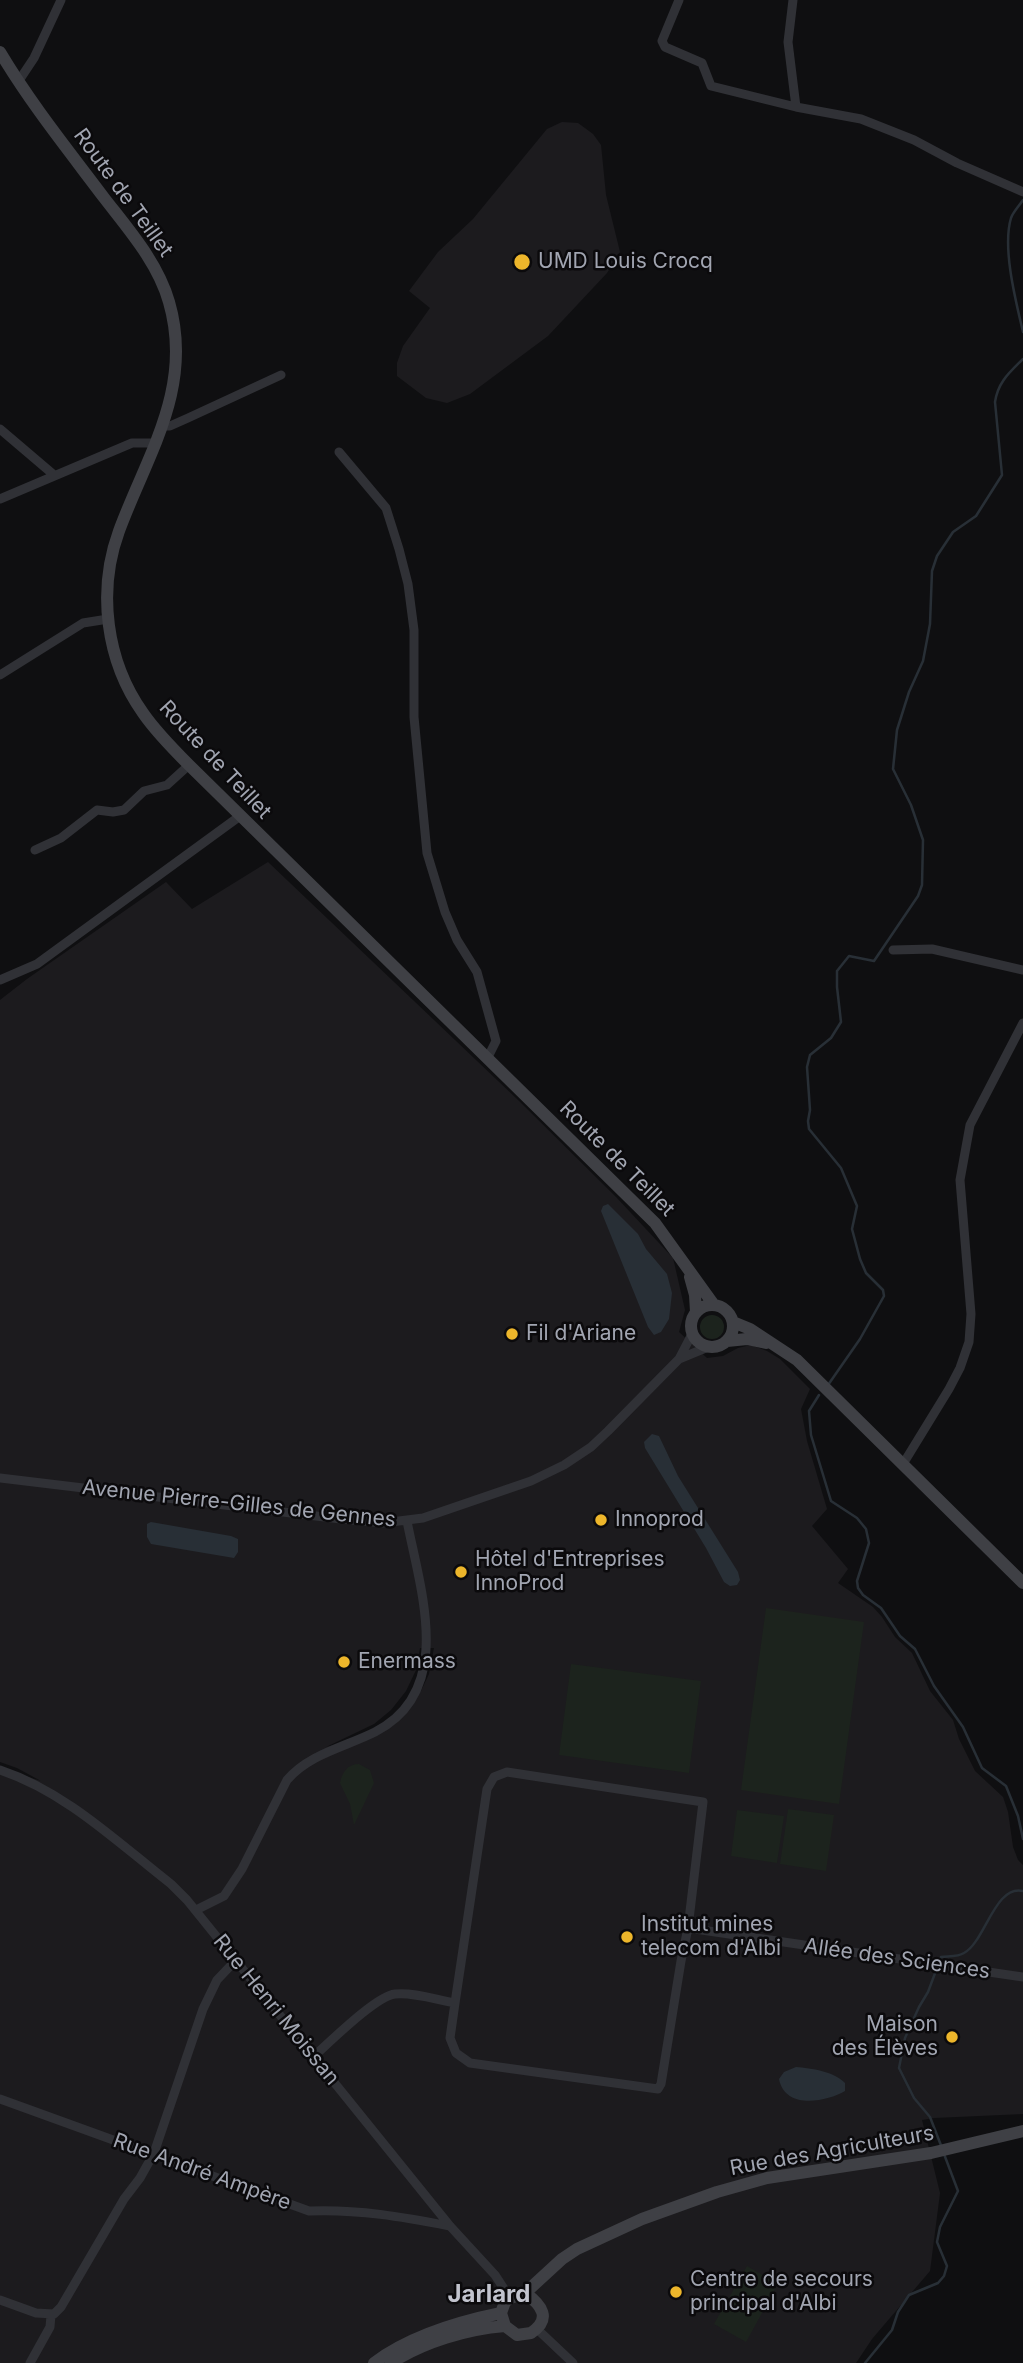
<!DOCTYPE html>
<html>
<head>
<meta charset="utf-8">
<style>
  body { margin:0 }
  canvas { display:block; background:#0f0f11 }
</style>
</head>
<body>
<canvas width="1023" height="2363"></canvas>
<script>
const c = document.querySelector('canvas').getContext('2d');
c.lineJoin = 'round';
function fillPath(path, color) {
  c.fillStyle = color;
  c.fill(path, 'evenodd');
}
function stroke(path, color, width, dash) {
  c.strokeStyle = color;
  c.lineWidth = width;
  c.lineCap = dash ? 'butt' : 'round';
  c.setLineDash(dash || []);
  c.stroke(path);
}
function drawText(font, color, halo, rows, align = 'center') {
  c.font = font + ' Inter,sans-serif';
  c.lineWidth = 5;
  c.setLineDash([]);
  c.textBaseline = 'middle';
  c.strokeStyle = halo;
  c.fillStyle = color;
  for (const [text, x, y, turn = 0] of rows) {
    c.save();
    c.translate(x, y);
    c.rotate((+turn || 0) * Math.PI / 180);
    c.textAlign = isNaN(turn) ? turn : align;
    if (halo) c.strokeText(text, 0, 0);
    c.fillText(text, 0, 0);
    c.restore();
  }
}
const built = new Path2D(`
  M562 122 578 123 593 134 601 145 606 195 620 252 607 273 548 336 470 394 447 403 426 398 397 376V363L403 346 430 308 409 291 438 252 473 219 547 129Z
  M268 862 518 1100 616 1197 673 1258 685 1310 679 1332 707 1358 723 1356 738 1348 751 1345 767 1351 780 1359 810 1389 801 1409 807 1441 827 1509 812 1526 848 1569 838 1583 873 1607 882 1617 895 1637 912 1653 930 1691 953 1720 959 1739 975 1771 1003 1797 1008 1812 1013 1847 1018 1860 1023 1865V2114L934 2118 922 2120 940 2193 930 2271 872 2339 856 2363H0V1768L41 1781 17 1768 0 1762V1000L27 979 166 882 192 909ZM420 1648H434L429 1674 421 1691 397 1722 386 1730 326 1747 374 1724 391 1710 406 1691 416 1670Z`);
const green = new Path2D(`
  M700 1327a12 12 0 1 1 24 0a12 12 0 1 1-24 0Z
  M766 1608 864 1622 839 1804 741 1790Z
  M571 1664 701 1681 689 1773 559 1755Z
  M359 1764 370 1770 374 1783 354 1825 350 1804 340 1783C342 1772 348 1764 359 1764Z
  M788 1809 834 1815 826 1871 780 1864Z
  M737 1810 784 1816 777 1863 731 1856Z
  M747 2266 778 2284 746 2342 714 2324Z`);
const water = new Path2D(`
  M608 1204 638 1234 646 1249 667 1274 672 1293 669 1319 661 1332 654 1335 648 1327 601 1211 603 1206Z
  M652 1434 659 1436 678 1476 738 1572 740 1580 737 1585 730 1586 724 1582 706 1548 645 1448 644 1442Z
  M151 1522 231 1536 238 1539V1552L234 1558 151 1544 147 1537V1524Z
  M796 2067C811 2068 835 2072 845 2083V2091C826 2102 785 2110 779 2079L784 2072Z`);
const stream = new Path2D(`
  M1023 200C1019 206 1013 212 1011 218 1002 248 1016 302 1023 332
  M828 1385 860 1339 884 1296 883 1290 866 1273 860 1259 852 1229 857 1206 841 1168 809 1129 808 1121 810 1110 807 1067 810 1055 831 1038 841 1022 837 987V971L849 956 874 961 918 896 922 885 923 840 911 805 893 769 897 730 909 692 923 661 930 624 932 571 937 556 953 532 976 516 1002 475 995 402C998 382 1009 373 1023 359
  M819 1395 809 1411 811 1435 831 1501 857 1518 866 1529 869 1543 857 1581 858 1588 863 1595 881 1608 900 1636 915 1649 934 1686 963 1727 982 1768 1006 1786 1018 1816 1023 1839
  M939 1962 941 1957C948 1956 958 1957 964 1953 985 1942 995 1884 1023 1891
  M937 1968 928 1992 919 2007 905 2038 899 2068 914 2098 930 2117 942 2148
  M865 2363 892 2330 898 2312 909 2295 938 2283 944 2276 947 2266 937 2242 940 2227 958 2191 944 2154`);
const street = new Path2D(`
  M679 0 662 41 665 47 702 63 711 86 796 107 861 119 914 140 957 163 1023 192
  M793 0 788 42 796 107
  M18 82 34 58 61 0
  M164 426H170L188 418 281 375
  M0 429 54 475
  M339 452 386 508 399 549 408 584 414 630V717L427 853 445 912 457 940 477 972 496 1041 488 1057
  M0 499 132 443H157
  M0 675 83 623 108 619
  M35 850 61 838 97 810 113 812 124 810 144 791 167 785 189 765
  M893 950 932 949 1023 970
  M0 980 37 964 240 816
  M679 1359 708 1347
  M903 1464 949 1389 960 1368 969 1342 971 1314 960 1180 970 1125 1023 1023
  M0 1478 341 1519 383 1523 423 1518 531 1481 564 1465 591 1447 608 1431 679 1359 692 1334
  M0 1770C66 1792 117 1842 171 1884L187 1900 450 2226 495 2275 510 2298
  M196 1910 224 1896 242 1869 287 1780C309 1754 345 1747 375 1732 456 1691 420 1589 407 1521
  M688 1928 1023 1977
  M313 2057C330 2042 376 1996 395 1994 414 1992 437 2000 455 2003L487 1789 494 1777 507 1772 703 1802 688 1928 681 1961 661 2084 658 2089 470 2063 456 2053 450 2038 455 2003
  M0 2099 309 2211C358 2209 403 2217 450 2226
  M0 2300 36 2313 54 2314 61 2307 124 2199 140 2178 154 2153 203 2009 217 1980 236 1960
  M537 2329 573 2363
  M30 2363 50 2327 51 2315`);
const secondary = new Path2D(`
  M0 52C31 104 69 151 105 199 129 230 158 263 169 302 194 388 147 455 119 531 97 591 106 661 143 713 156 732 173 749 189 765L655 1223 714 1305
  M690 1277 695 1295 696 1312
  M691 1326a21 21 0 1 1 42 0a21 21 0 1 1-42 0Z
  M733 1322 750 1329 797 1360 1023 1583
  M727 1341 747 1339 766 1343
  M525 2293C542 2305 552 2319 531 2333L517 2335 505 2326 501 2313 505 2302 510 2298 525 2293 562 2259 577 2249 642 2219 717 2192 767 2178 931 2153 1023 2131
  M374 2363C410 2336 457 2322 501 2313
  M391 2363C423 2342 467 2329 505 2326`);
const markers = [
  [522,262,9,"#edb62b"],
  [512,1334,7,"#edb62b"],
  [601,1520,7,"#edb62b"],
  [461,1572,7,"#edb62b"],
  [344,1662,7,"#edb62b"],
  [627,1937,7,"#edb62b"],
  [952,2037,7,"#edb62b"],
  [676,2292,7,"#edb62b"]
];
const streetNames = [
  ["Route de Teillet",123,193,54],
  ["Route de Teillet",215,760,47],
  ["Route de Teillet",617,1159,45],
  ["Avenue Pierre-Gilles de Gennes",239,1504,6],
  ["Allée des Sciences",897,1959,8],
  ["Rue Henri Moissan",276,2010,51],
  ["Rue des Agriculteurs",832,2151,-10],
  ["Rue André Ampère",202,2172,20]
];
const poiNames = [
  ["UMD Louis Crocq",538,262],
  ["Fil d'Ariane",526,1334],
  ["Innoprod",615,1520],
  ["Hôtel d'Entreprises",475,1560],
  ["InnoProd",475,1584],
  ["Enermass",358,1662],
  ["Institut mines",641,1925],
  ["telecom d'Albi",641,1949],
  ["Maison",938,2025,"right"],
  ["des Élèves",938,2049,"right"],
  ["Centre de secours",690,2280],
  ["principal d'Albi",690,2304]
];
const quarterNames = [
  ["Jarlard",489,2295]
];
fillPath(built, '#1c1b1e');
fillPath(green, '#1c231d');
fillPath(water, '#282f36');
stroke(stream, '#282f36', 2.5);
stroke(street, '#303136', 9);
stroke(secondary, '#3f4045', 12);
for (const [x, y, r, color] of markers) {
  const dot = new Path2D();
  dot.arc(x, y, r, 0, 2 * Math.PI);
  c.fillStyle = color;
  c.fill(dot);
  stroke(dot, '#0b0a0c', 2.5);
}
drawText('21px', '#a1a5b1', '#0b0a0c', streetNames);
drawText('21px', '#a1a5b1', '#0b0a0c', poiNames, 'left');
drawText('bold 24px', '#c2c4ce', '#0b0a0c', quarterNames);
</script>
</body>
</html>
